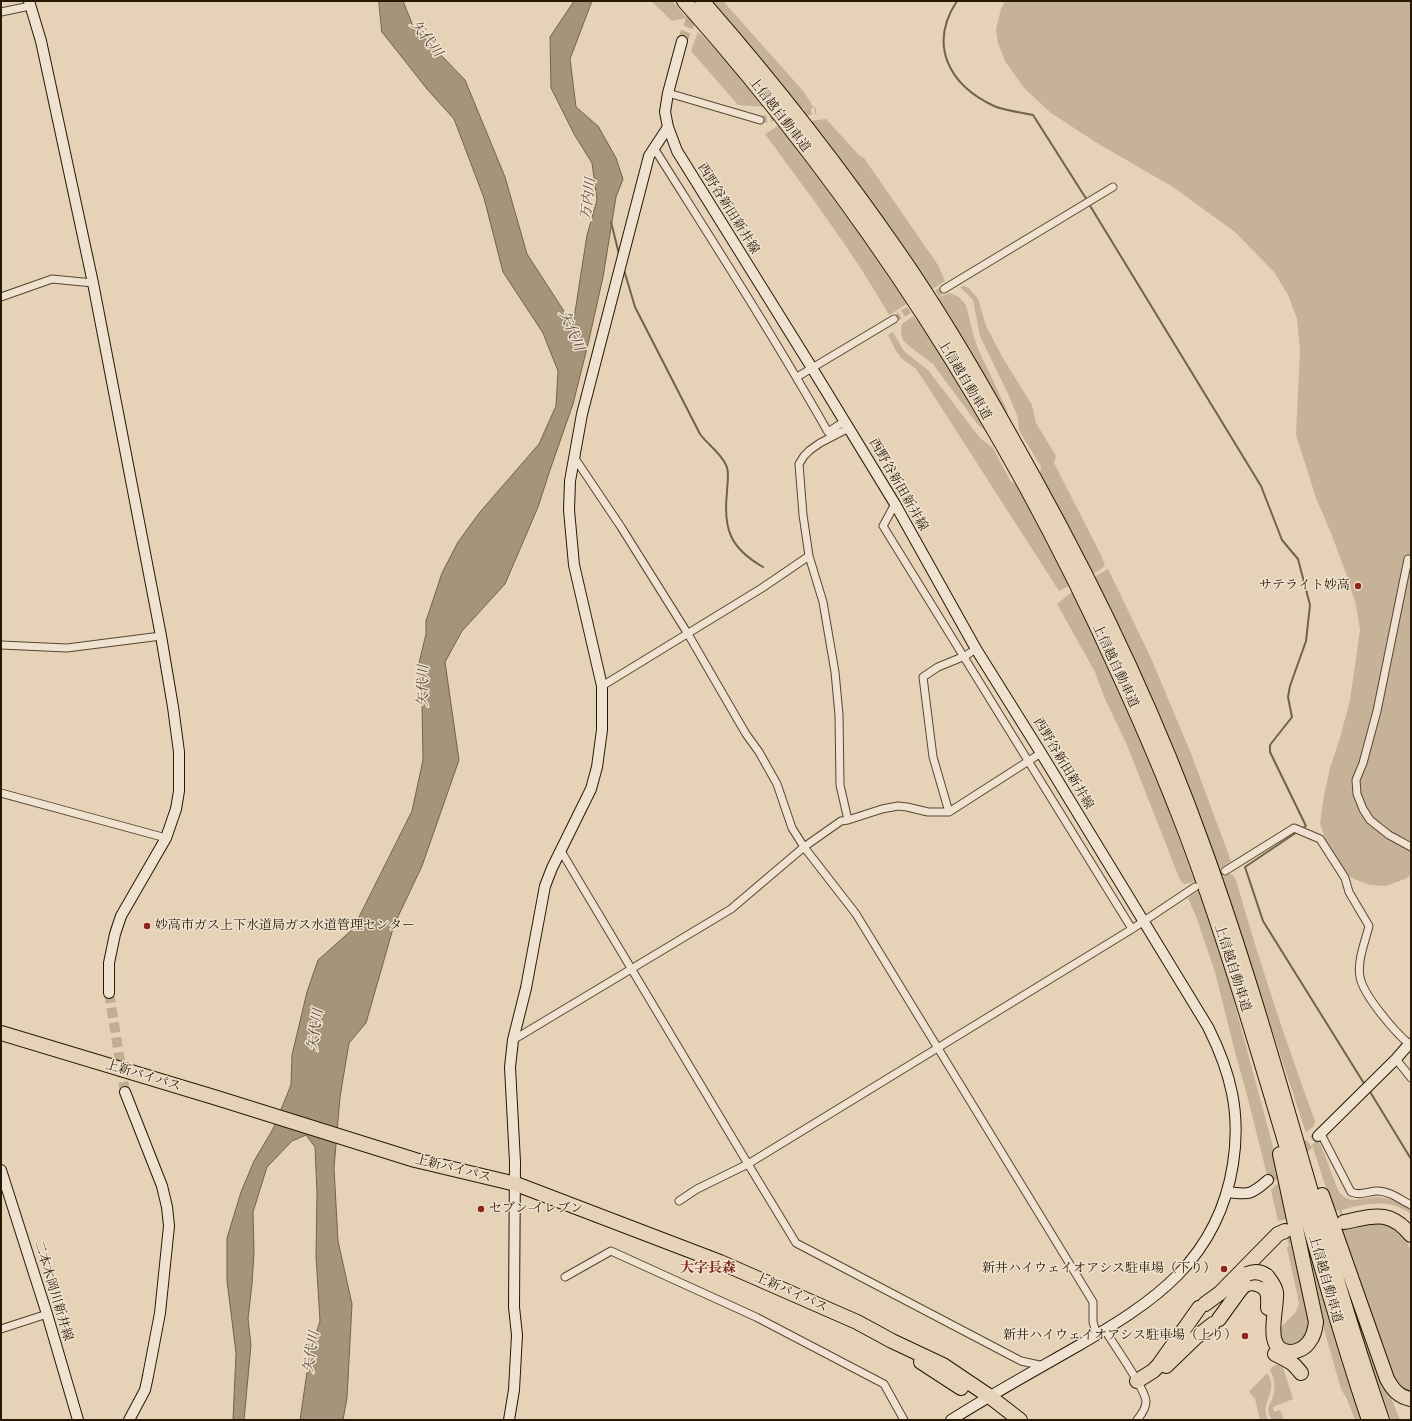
<!DOCTYPE html>
<html>
<head>
<meta charset="utf-8">
<style>
  body { margin:0 }
  #map { position:relative; width:1412px; height:1421px; overflow:hidden; background:#e6d2b7; font-family:"IM FELL French Canon",serif }
  canvas { display:block }
  .frame { position:absolute; inset:0; border:2px solid #271803; pointer-events:none }
</style>
</head>
<body>
<div id="map">
<canvas width="1412" height="1421"></canvas>
<div class="frame"></div>
</div>
<script>
const c = document.querySelector('canvas').getContext('2d');
c.lineJoin = 'round';
function fillPath(path, color) {
  c.fillStyle = color;
  c.fill(path, 'evenodd');
}
function stroke(path, color, width, dash) {
  c.strokeStyle = color;
  c.lineWidth = width;
  c.lineCap = dash ? 'butt' : 'round';
  c.setLineDash(dash || []);
  c.stroke(path);
}
function drawText(font, color, halo, rows, align = 'center') {
  c.font = font + ' "IM FELL French Canon","Noto Serif JP",serif';
  c.lineWidth = 3;
  c.setLineDash([]);
  c.textBaseline = 'middle';
  c.strokeStyle = halo;
  c.fillStyle = color;
  for (const [text, x, y, turn = 0] of rows) {
    c.save();
    c.translate(x, y);
    c.rotate((+turn || 0) * Math.PI / 180);
    c.textAlign = isNaN(turn) ? turn : align;
    if (halo) c.strokeText(text, 0, 0);
    c.fillText(text, 0, 0);
    c.restore();
  }
}
const green = new Path2D(`
  M651 1H672L687 18 672 21Z
  M710 1H723L804 92 814 108 800 109Z
  M1005 1H1411V875L1405 879 1386 886 1370 885 1354 879 1339 870 1326 842 1320 823 1324 795 1330 768 1340 738 1350 700 1360 630 1356 605 1347 576 1331 533 1316 498 1296 435 1300 350 1297 319 1288 295 1274 272 1235 232 1173 187 1097 143 1051 113 1025 89 1005 61 998 43 996 29 1001 9Z
  M698 32C722 54 745 80 763 107L738 105 691 51Z
  M826 119 859 155 864 158 938 265 945 281 930 291 810 121Z
  M778 126 788 137 864 240 907 304 889 315C853 251 808 193 765 134Z
  M964 286 969 288 978 299 986 326 1003 358 1032 405 1036 423 1056 456 1054 463 1101 555 1105 566 1092 575 1055 500 1040 475 1041 467 1019 430 1018 418 1009 396 980 336 973 300 960 287Z
  M950 293 959 297 966 305 973 334 978 349 1007 410 1008 415 936 298Z
  M913 316 919 322 949 368 987 432 978 425 933 364 909 346 903 340 901 333 902 324Z
  M893 332 904 351 928 370 980 438 993 448 1011 482 1018 486 1069 586 1059 591 923 379 916 369 901 358 896 351 888 335Z
  M1108 569 1150 656 1190 751 1231 861 1218 870 1132 658 1094 577Z
  M1072 592 1112 673 1151 762 1195 882 1184 884 1180 880 1127 745 1105 699 1095 672 1057 604Z
  M1229 874 1233 875 1236 880C1259 961 1286 1042 1315 1121L1314 1126 1306 1133 1222 877Z
  M1198 891 1203 902 1225 968 1279 1169 1268 1179 1247 1095 1235 1052 1215 972 1197 919 1188 898Z
  M1316 1142 1320 1143 1338 1190C1349 1207 1362 1197 1378 1197 1390 1198 1401 1203 1411 1208V1214C1387 1196 1360 1205 1334 1212L1312 1145Z
  M1279 1182H1281L1288 1219 1278 1221 1271 1190Z
  M1376 1221C1380 1222 1388 1222 1392 1224 1402 1230 1407 1241 1411 1251V1393L1398 1386 1393 1377 1341 1229Z
  M1304 1235 1362 1420H1355L1347 1399 1341 1389 1321 1319Z
  M1333 1240 1377 1363 1400 1420H1391L1372 1366Z
  M1295 1243 1310 1317 1306 1341 1294 1347 1281 1343 1279 1333 1281 1327 1296 1312 1299 1303 1287 1248 1289 1245Z
  M1282 1364 1293 1399 1273 1407 1274 1412 1280 1410 1284 1420H1272C1264 1407 1272 1404 1274 1392 1276 1383 1273 1377 1270 1370L1273 1366Z
  M1267 1373C1280 1391 1259 1402 1268 1420H1260L1255 1399 1249 1392Z`);
const water = new Path2D(`
  M379 1H403L413 26 465 80 505 177 527 254 573 325 587 235 597 200 592 163 574 134 551 88 550 37 574 1H592L570 59 576 107 598 126 616 158 623 179 616 197 603 277 588 344 573 404 550 470 538 507 505 584 462 631 445 662 459 760 422 866 394 925 366 1023 349 1043 340 1097 334 1168 338 1241 352 1304 347 1398 343 1420H300L310 1352 320 1321 316 1256 317 1193 315 1147 306 1135 292 1141 267 1167 253 1212 254 1252 252 1284 248 1319 251 1345 244 1420H233L236 1353 227 1281V1238L241 1192 254 1161 273 1129 291 1085 292 1055 307 992 318 960 353 929 412 811 423 760 422 704 418 667 426 634V621L442 573 458 542 480 512 539 444 556 406 558 371 543 333 503 272 484 198 454 119 427 89 382 32Z`);
const stream = new Path2D(`
  M957 1C928 45 949 85 994 106 1006 111 1020 112 1033 115L1087 200
  M1089 204 1261 486 1282 540 1298 559 1310 605 1306 641 1290 686 1288 697 1292 717 1270 745V752L1306 826 1301 829
  M611 222 619 254
  M624 270 635 307 700 434C708 445 721 453 726 465 730 473 727 484 727 492 723 529 730 548 763 567
  M1297 832 1245 867 1263 921 1365 1085
  M1369 1090 1411 1159`);
const streetTunnel = new Path2D(`
  M794 114 816 111
  M760 120 782 116
  M928 299 944 289
  M894 319 919 304`);
const secondaryTunnel = new Path2D(`
  M682 41 696 8
  M109 993 125 1092
  M1268 1180 1318 1136`);
const highwayTunnel = new Path2D(`
  M1320 1221 1343 1215
  M1287 1238 1309 1232`);
const street = new Path2D(`
  M1 12 30 6
  M668 93 760 120
  M654 148C713 242 773 335 828 432L845 421
  M944 289 1113 187
  M1 297 52 279 93 283
  M797 377 894 319
  M574 457 621 527 688 634 746 734 759 752 777 784 792 828 804 847 856 914 1093 1302V1322L1097 1335
  M895 504 883 526 1132 929
  M1408 559 1377 711 1363 763 1356 780 1357 794 1363 809 1370 820 1389 835 1411 847
  M1 645 67 648 161 636
  M602 686 762 588 809 556
  M1 793 166 838
  M949 812 933 757 923 677 938 667 965 656 976 649
  M848 820 882 809 898 806 907 807 928 812H949L1041 753
  M561 851 748 1164 796 1243 1021 1361 1044 1366
  M1225 871 1294 828 1320 839 1345 878 1349 892 1369 926C1365 942 1357 961 1360 977 1363 995 1395 1032 1409 1044L1411 1042
  M513 1040 731 909 804 847 841 821 848 820 840 785 839 715 835 672 823 602 809 556 803 515 799 464 804 456 810 450 820 443 849 428
  M1396 1059 1411 1078
  M1321 1134 1351 1192C1360 1196 1366 1192 1376 1191 1388 1190 1401 1200 1411 1205
  M679 1201 697 1189 748 1164 1132 929 1195 887
  M565 1277 611 1251 756 1317 884 1384 904 1420
  M1 1329 47 1314
  M1105 1330C1113 1344 1145 1388 1146 1401 1146 1408 1142 1414 1137 1420`);
const secondary = new Path2D(`
  M29 1 41 41 93 283 161 636 173 707 179 752V791L176 809 166 838 121 916 115 934 109 963V993
  M682 41 668 93 665 112 668 127 677 151 812 368 895 504 976 649 1041 753 1208 1027C1231 1073 1241 1113 1233 1164 1218 1260 1154 1302 1076 1347 1034 1371 992 1394 951 1420
  M125 1092 162 1186 167 1207 169 1226 160 1313 148 1376 145 1390 129 1420
  M1318 1136 1396 1059 1409 1044
  M1 1170 47 1314 78 1420
  M1227 1192C1249 1195 1251 1195 1268 1180
  M509 1420 514 1390 517 1335 514 1307 515 1162 510 1067 513 1040 526 988 545 886 552 868 591 789 597 767 602 730V686L574 565 569 510 570 481 582 414 649 156 668 127`);
const highway = new Path2D(`
  M684 1C862 201 1007 426 1117 670 1145 731 1171 792 1194 855 1232 960 1263 1068 1295 1175 1319 1257 1341 1339 1369 1420
  M702 1C774 83 841 169 903 259 951 329 993 404 1034 478 1100 597 1158 720 1204 848 1272 1036 1317 1231 1382 1420
  M1 1033 217 1098 415 1160 516 1184 720 1262 857 1322 892 1341 943 1365 989 1396 1020 1420
  M1322 1195 1387 1379C1393 1390 1399 1397 1411 1399
  M1344 1222C1374 1216 1389 1209 1411 1235
  M1267 1276C1271 1281 1275 1286 1276 1292 1278 1308 1262 1351 1290 1352 1297 1352 1305 1348 1309 1342 1314 1336 1315 1329 1316 1322L1280 1154
  M1234 1297C1238 1293 1241 1288 1245 1285 1253 1281 1264 1285 1267 1292 1269 1297 1268 1303 1268 1308
  M1205 1304 1220 1293 1278 1234 1285 1231
  M1219 1319 1240 1290
  M1275 1354C1288 1361 1291 1360 1301 1373
  M921 1362 961 1388
  M1166 1366 1195 1338 1213 1324
  M1137 1381 1153 1371 1158 1366 1199 1308`);
const highwayBridge = new Path2D(`
  M1247 1274C1254 1271 1260 1271 1267 1276`);
const markers = [
  [1358,586,4,"#8f2418"],
  [147,926,4,"#8f2418"],
  [481,1209,4,"#8f2418"],
  [1224,1269,4,"#8f2418"],
  [1245,1336,4,"#8f2418"]
];
const streetNames = [
  ["上信越自動車道",779,115,52],
  ["西野谷新田新井線",728,209,58],
  ["上信越自動車道",964,380,59],
  ["西野谷新田新井線",898,485,60],
  ["上信越自動車道",1115,666,65],
  ["西野谷新田新井線",1063,764,59],
  ["上信越自動車道",1232,968,72],
  ["上新バイパス",143,1076,17],
  ["上新バイパス",453,1169,14],
  ["上信越自動車道",1325,1279,74],
  ["二本木岡川新井線",53,1291,73],
  ["上新バイパス",791,1293,24]
];
const poiNames = [
  ["サテライト妙高",1350,586],
  ["妙高市ガス上下水道局ガス水道管理センター",155,926,"left"],
  ["セブン-イレブン",489,1209,"left"],
  ["新井ハイウェイオアシス駐車場（下り）",1216,1269],
  ["新井ハイウェイオアシス駐車場（上り）",1237,1336]
];
const waterNames = [
  ["矢代川",426,39,52],
  ["万内川",589,199,-83],
  ["矢代川",571,331,67],
  ["矢代川",424,686,-89],
  ["矢代川",316,1030,-82],
  ["矢代川",312,1352,-81]
];
const neighbourhoodNames = [
  ["大字長森",708,1269]
];
fillPath(green, '#c6b298');
fillPath(water, '#a5937a');
stroke(water, '#73624a', 1);
stroke(stream, '#73624a', 2);
stroke(streetTunnel, '#c0ad93', 7, [7, 3.5]);
stroke(secondaryTunnel, '#c0ad93', 10, [10, 5]);
stroke(highwayTunnel, '#c0ad93', 14, [14, 7]);
stroke(street, '#574630', 9);
stroke(secondary, '#271803', 12);
stroke(highway, '#271803', 16);
stroke(street, '#efe2d0', 7);
stroke(secondary, '#efe2d0', 10);
stroke(highway, '#e6d2b7', 14);
stroke(highwayBridge, '#271803', 16, []);
stroke(highwayBridge, '#e6d2b7', 14);
for (const [x, y, r, color] of markers) {
  const dot = new Path2D();
  dot.arc(x, y, r, 0, 2 * Math.PI);
  c.fillStyle = color;
  c.fill(dot);
  stroke(dot, '#efe2d0', 1.5);
}
drawText('13px', '#271803', '#efe2d0', streetNames);
drawText('13px', '#271803', '#efe2d0', poiNames, 'right');
drawText('italic 14px', '#594933', '#efe2d0', waterNames);
drawText('bold 14px', '#7a1f14', '#efe2d0', neighbourhoodNames);
</script>
</body>
</html>
